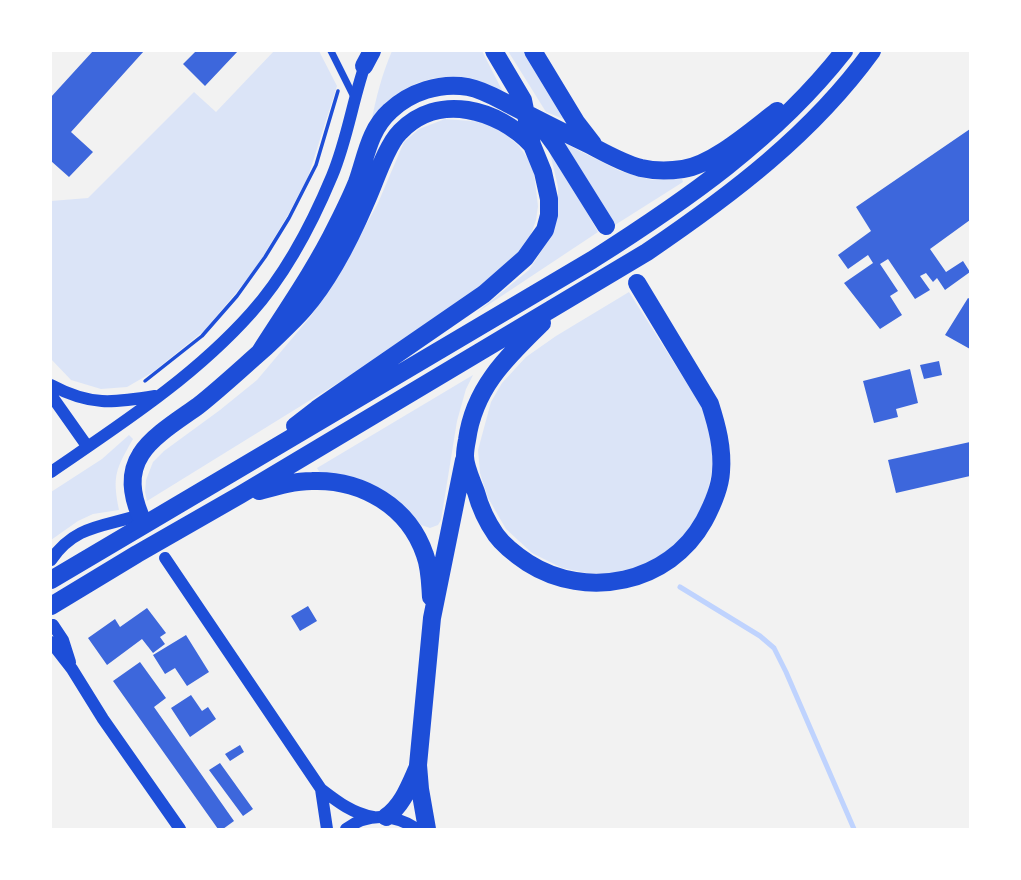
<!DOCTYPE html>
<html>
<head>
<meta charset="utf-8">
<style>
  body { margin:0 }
  #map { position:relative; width:1021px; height:880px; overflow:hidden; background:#f2f2f2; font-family:"Varela Round",sans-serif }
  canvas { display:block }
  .frame { position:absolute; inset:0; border:52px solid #fff; pointer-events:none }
</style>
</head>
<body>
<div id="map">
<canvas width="1021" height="880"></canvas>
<div class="frame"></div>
</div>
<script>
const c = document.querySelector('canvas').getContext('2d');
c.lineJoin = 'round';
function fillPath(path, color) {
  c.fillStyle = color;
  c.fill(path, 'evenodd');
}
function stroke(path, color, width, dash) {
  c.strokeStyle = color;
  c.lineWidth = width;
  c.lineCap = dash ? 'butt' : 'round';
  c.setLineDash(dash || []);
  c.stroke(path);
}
const green = new Path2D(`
  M274 51H319L337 86 308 177 288 215 254 271 205 330 153 372 127 387 101 389 71 380 51 359V201L88 198 194 92 216 112Z
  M392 51H482L503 92C465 72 423 70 389 101 382 107 377 116 371 123 376 98 382 74 392 51Z
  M508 51H526L566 120 546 112Z
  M445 119 484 122 505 134 518 145 532 164 535 181 538 206 536 220 527 246 446 314 393 349 147 501 145 492 146 480 153 462 164 451 220 410 257 380 311 316 349 256 378 203 404 142 419 129Z
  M564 143 620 171 652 180 682 179 683 182 615 225Z
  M548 144 598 232 476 313 529 270 548 241 558 213V187Z
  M629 292 702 407 712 440V470L707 495 697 520 672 548 643 566 612 573H587L562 568 532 553 506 529 488 498 480 473 478 450 491 402 502 383 526 357 556 336Z
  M473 375 466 389 457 421 441 520 438 525 430 528 421 525 398 501 320 473 317 468Z
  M129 435 133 439C116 469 112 475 119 510L93 514 78 521 51 540V492L102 459Z`);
const stream = new Path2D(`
  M680 587 760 636 774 648 786 672 854 829`);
const building = new Path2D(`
  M93 51H144L71 132 93 152 69 177 51 161V97Z
  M196 51H238L205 86 183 64Z
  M970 129V220L930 249 946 272 963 261 970 272 945 290 937 278 933 282 926 273 920 276 930 290 915 299 888 259 880 264 898 291 890 296 902 315 880 329 844 283 873 263 868 255 848 269 838 255 871 231 856 207Z
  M968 298 970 299V349L945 335Z
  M939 361 942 375 924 379 920 365Z
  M910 369 918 403 896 409 898 417 874 423 863 381Z
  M970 442V476L896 493 888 460Z
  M308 606 317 621 300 631 291 616Z
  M147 608 166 633 160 637 165 644 153 653 142 639 107 665 88 638 115 619 120 627Z
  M186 635 209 672 187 686 175 668 165 674 153 655Z
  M140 662 166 698 154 707 234 821 223 829H218L113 681Z
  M191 695 202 711 208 707 216 719 190 737 171 708Z
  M240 745 244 752 230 761 225 754Z
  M220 763 253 809 243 816 209 770Z`);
const path = new Path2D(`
  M145 381 202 336 237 296 265 257 289 218 316 165 338 91`);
const minor = new Path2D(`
  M331 51 354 97`);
const tertiary = new Path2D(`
  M51 385C90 406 113 403 155 396
  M51 395 87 446
  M51 472C121 424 194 377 251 313 286 274 312 224 332 176 348 138 353 97 367 59
  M165 558 321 789C338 802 352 813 373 817
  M51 560C75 525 103 527 140 515
  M53 625 63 640 70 662
  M51 642 72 669 103 719 180 829
  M321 789 327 829
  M346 829C368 812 395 814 417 829`);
const trunk = new Path2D(`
  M533 51 576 122 593 144
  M364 66 372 51
  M537 120 556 146 606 226
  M542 323C506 358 474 388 467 440 466 445 465 451 465 456 465 467 472 481 476 492 480 507 487 522 496 535 504 546 516 555 528 563 586 600 669 584 704 521 712 506 720 489 721 472 723 448 717 426 710 404L637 283
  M260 352C286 311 315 270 337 225 344 211 351 197 357 182 366 157 369 130 390 111 410 92 440 82 468 87 484 90 498 99 512 106 537 119 562 132 588 144 605 153 622 163 641 168 654 171 669 171 683 169 714 164 752 130 777 111
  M295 426 317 409 484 294 525 258 545 230 549 215V199L543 172 532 145 523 100 494 51
  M259 491C277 486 294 481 312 481 362 479 409 507 425 555 430 568 430 583 431 597
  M140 515C132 495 128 474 141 454 152 436 180 419 198 406 222 387 243 367 266 347 279 334 292 323 304 309 329 280 350 239 365 204 374 185 386 146 400 132 438 92 498 109 532 145
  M51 580 592 260C685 201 775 139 844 51
  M51 606 137 554 240 495 647 252C731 195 812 134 872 51
  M386 817C402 806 409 787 417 769
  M427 829 420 789 418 765 432 618 464 460`);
fillPath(green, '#dbe4f7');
stroke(stream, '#bfd3fe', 5);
fillPath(building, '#3d67dc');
stroke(path, '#1d4ed8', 3.5);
stroke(minor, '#1d4ed8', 7);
stroke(tertiary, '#1d4ed8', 12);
stroke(trunk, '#1d4ed8', 18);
</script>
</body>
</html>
